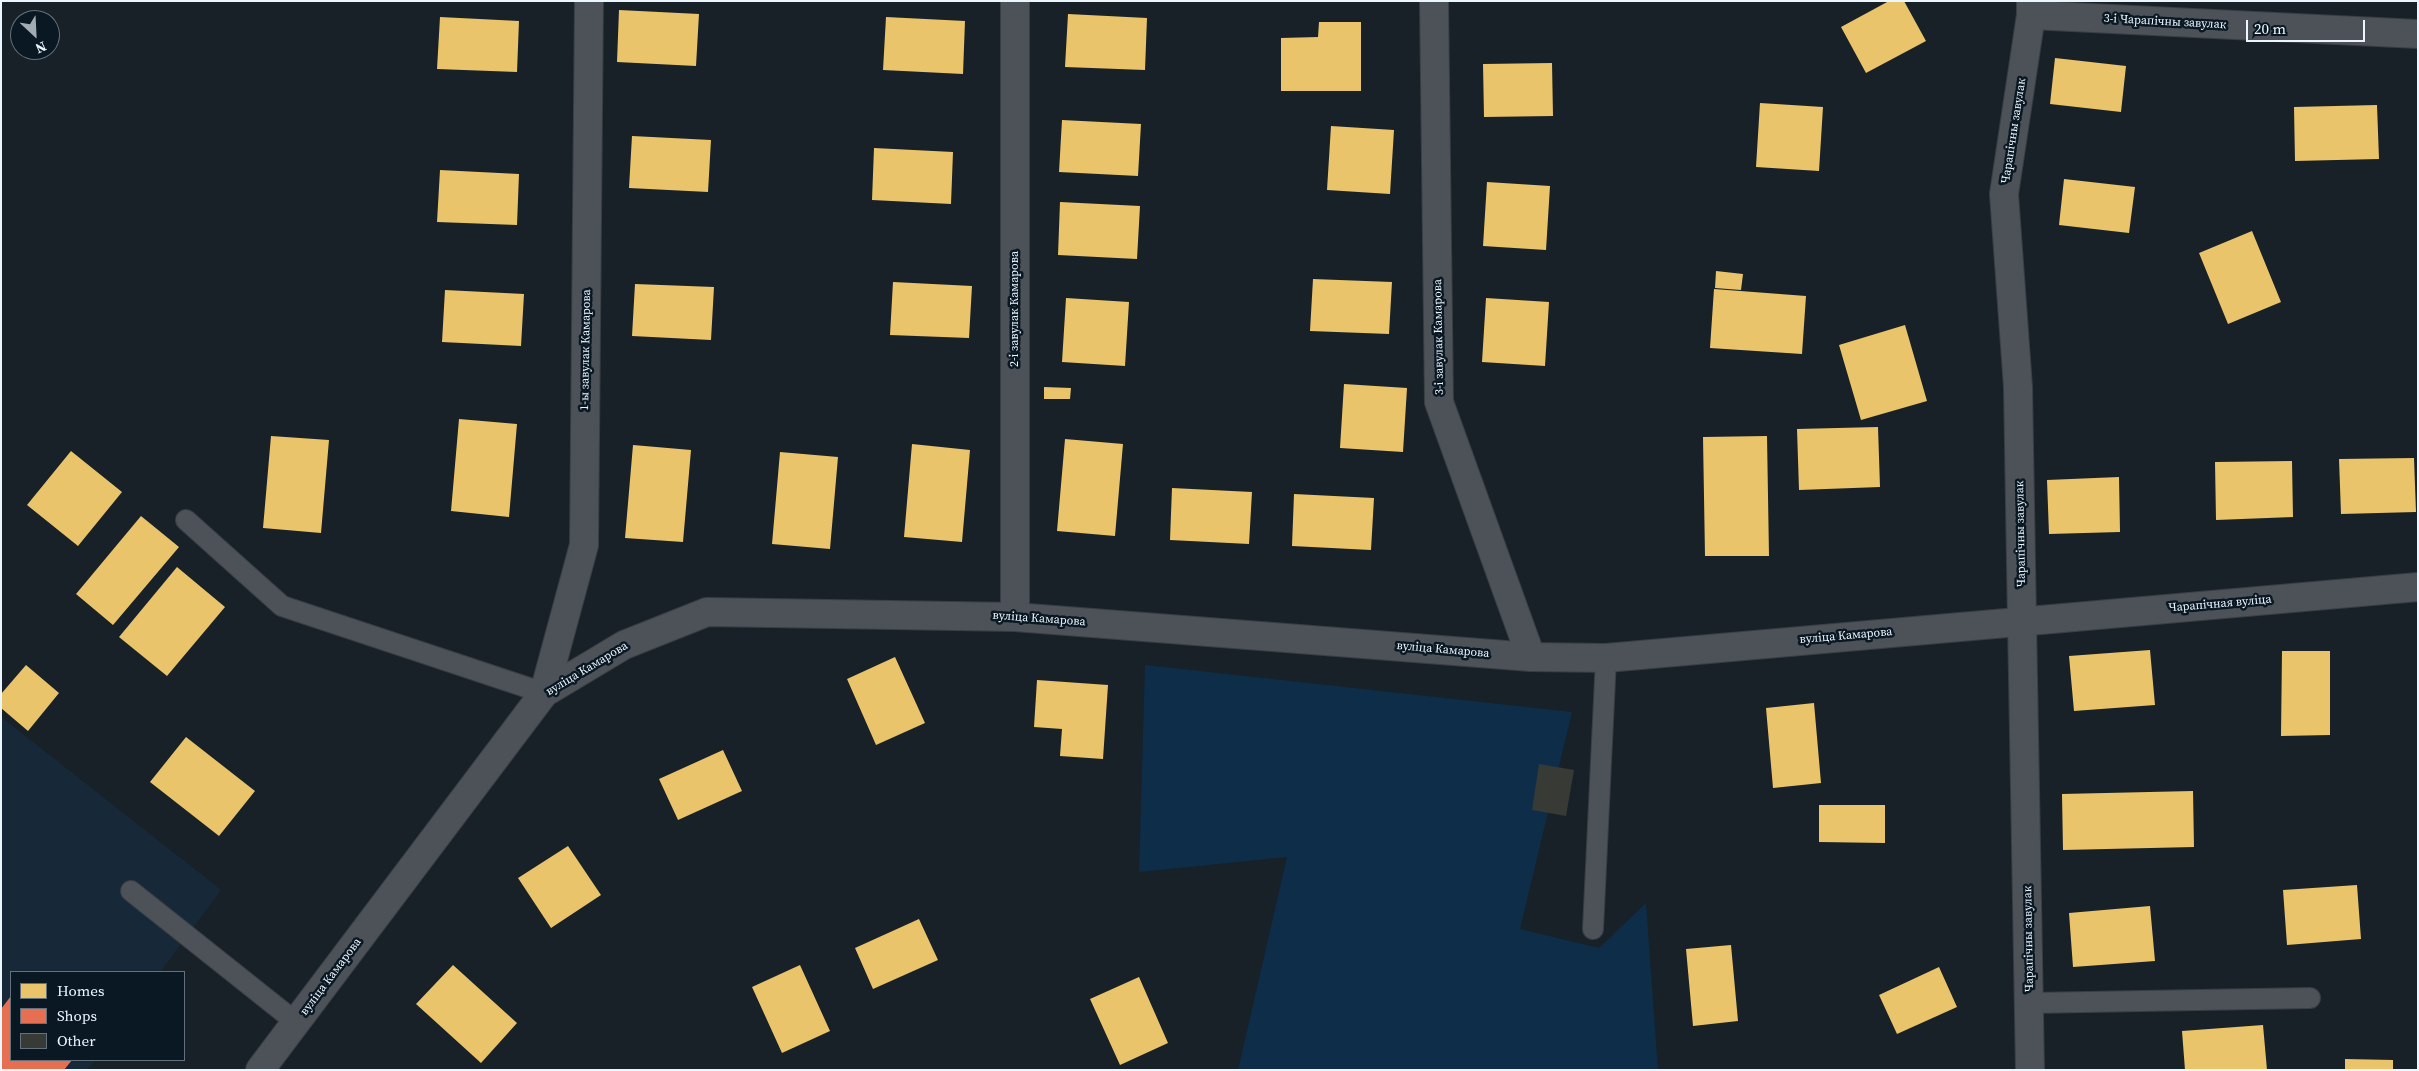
<!DOCTYPE html>
<html>
<head>
<meta charset="utf-8">
<style>
  body { margin:0 }
  #map { position:relative; width:2419px; height:1071px; overflow:hidden; background:#192128; font-family:"Source Serif 4",serif }
  canvas { display:block }
  .frame { position:absolute; inset:0; border:2px solid #ecf6ff; pointer-events:none }
  .legend { position:absolute; left:10px; top:971px; width:175px; height:90px; box-sizing:border-box; background:#0a1824; border:1px solid #64717c; margin:0; padding:6px 9px; list-style:none; font-size:15px; color:#ecf6ff }
  .legend li { display:flex; align-items:center; gap:10px; height:25px }
  .legend b { width:25px; border:1px solid #64717c }
  .north { position:absolute; left:10px; top:10px; width:50px; height:50px; box-sizing:border-box; background:#0a1824; border:1px solid #64717c; border-radius:50%; rotate:155deg; font-size:14px; font-weight:700; line-height:20px; text-align:center; color:#ecf6ff }
  .north::after { content:''; display:block; margin:auto; width:18px; height:22px; background:#a2abb4; clip-path:polygon(50% 0,100% 100%,50% 72%,0 100%) }
  .scale { position:absolute; left:2246px; top:20px; width:119px; height:22px; box-sizing:border-box; border:2px solid #ecf6ff; border-top:0; padding-left:6px; font-size:15px; line-height:18px; white-space:nowrap; color:#ecf6ff; -webkit-text-stroke:4px #0a1824; paint-order:stroke }
</style>
</head>
<body>
<div id="map">
<canvas width="2419" height="1071"></canvas>
<div class="frame"></div>
<ul class="legend">
<li><b style="height:14px;background:#e9c46a"></b>Homes</li>
<li><b style="height:14px;background:#e76f51"></b>Shops</li>
<li><b style="height:14px;background:#383a36"></b>Other</li>
</ul>
<div class="north">N</div>
<div class="scale">20 m</div>
</div>
<script>
const c = document.querySelector('canvas').getContext('2d');
c.lineJoin = 'round';
function fillPath(path, color) {
  c.fillStyle = color;
  c.fill(path, 'evenodd');
}
function stroke(path, color, width, dash) {
  c.strokeStyle = color;
  c.lineWidth = width;
  c.lineCap = dash ? 'butt' : 'round';
  c.setLineDash(dash || []);
  c.stroke(path);
}
function drawText(font, color, halo, rows, align = 'center') {
  c.font = font + ' "Source Serif 4",serif';
  c.lineWidth = 5;
  c.setLineDash([]);
  c.textBaseline = 'middle';
  c.strokeStyle = halo;
  c.fillStyle = color;
  for (const [text, x, y, turn = 0] of rows) {
    c.save();
    c.translate(x, y);
    c.rotate((+turn || 0) * Math.PI / 180);
    c.textAlign = isNaN(turn) ? turn : align;
    if (halo) c.strokeText(text, 0, 0);
    c.fillText(text, 0, 0);
    c.restore();
  }
}
const built = new Path2D(`
  M1 717 221 890 160 972H11V1060H95L87 1070H1Z`);
const green = new Path2D(`
  M1145 665 1572 712 1520 929 1599 948 1646 903 1658 1070H1238L1287 857 1139 872Z`);
const homes = new Path2D(`
  M1889 1H1904L1926 41 1866 73 1841 27Z
  M619 10 699 14 696 66 617 62Z
  M1068 14 1147 18 1145 70 1065 67Z
  M440 17 519 21 517 72 437 69Z
  M886 17 965 21 963 74 883 70Z
  M1319 22H1361V91H1281V38L1318 37Z
  M2055 58 2126 66 2121 112 2050 104Z
  M1552 63 1553 116 1484 117 1483 64Z
  M1760 103 1823 107 1819 171 1756 167Z
  M2377 105 2379 159 2295 161 2294 107Z
  M1062 120 1141 124 1138 176 1059 172Z
  M1331 126 1394 130 1390 194 1327 190Z
  M632 136 711 140 708 192 629 188Z
  M874 148 953 152 951 204 872 200Z
  M440 170 519 174 517 225 437 222Z
  M2064 179 2135 187 2129 233 2059 225Z
  M1487 182 1550 186 1546 250 1483 246Z
  M1060 202 1140 206 1137 259 1058 255Z
  M2252 231 2281 302 2228 324 2199 253Z
  M1716 271 1743 274 1741 290 1715 288Z
  M1313 279 1392 282 1389 334 1310 331Z
  M893 282 972 286 969 338 890 335Z
  M635 284 714 287 711 340 632 336Z
  M1714 289 1806 296 1802 354 1710 348Z
  M445 290 524 294 521 346 442 342Z
  M1066 298 1129 302 1125 366 1062 362Z
  M1486 298 1549 302 1545 366 1482 362Z
  M1905 325 1927 401 1861 420 1839 345Z
  M1344 384 1407 388 1403 452 1340 448Z
  M1044 387 1071 388 1070 399H1044Z
  M459 419 517 424 509 517 451 511Z
  M1878 427 1880 487 1799 490 1797 429Z
  M271 436 329 440 321 533 263 528Z
  M1767 436 1769 556H1705L1703 437Z
  M1065 439 1123 444 1115 536 1057 531Z
  M912 444 970 450 962 542 904 537Z
  M633 445 691 450 683 542 625 538Z
  M71 451 122 492 78 546 27 505Z
  M780 452 838 457 830 549 772 544Z
  M2414 458 2416 512 2341 514 2339 459Z
  M2292 461 2293 517 2216 520 2215 462Z
  M2119 477 2120 532 2049 534 2047 480Z
  M1172 488 1252 492 1249 544 1170 540Z
  M1294 494 1374 498 1371 550 1292 546Z
  M141 516 179 547 113 625 76 594Z
  M177 567 225 607 167 676 119 637Z
  M2150 650 2155 705 2074 711 2069 656Z
  M2282 651H2330V735L2281 736Z
  M895 657 925 723 876 745 847 679Z
  M26 665 59 693 28 731 1 708V694Z
  M1037 680 1108 685 1103 759 1060 756 1062 729 1034 727Z
  M1814 703 1821 783 1773 788 1766 708Z
  M186 737 255 791 219 836 150 782Z
  M723 750 742 791 678 820 659 779Z
  M2193 791 2194 847 2063 850 2062 794Z
  M1819 805H1885V843L1819 842Z
  M568 846 601 895 551 928 518 878Z
  M2357 885 2361 939 2287 945 2283 890Z
  M2150 906 2155 961 2073 967 2069 913Z
  M919 919 938 960 873 989 855 948Z
  M1731 945 1738 1021 1693 1026 1686 949Z
  M453 965 517 1023 481 1063 416 1004Z
  M800 965 830 1031 782 1053 752 987Z
  M1939 967 1957 1007 1897 1034 1879 995Z
  M1139 977 1168 1043 1120 1065 1090 999Z
  M2263 1025 2267 1070H2185L2182 1031Z
  M2345 1059 2393 1060V1070H2345Z`);
const shops = new Path2D(`
  M11 996V1060H72L64 1070H1V1009Z`);
const building = new Path2D(`
  M1539 764 1574 770 1566 816 1532 810Z`);
const service = new Path2D(`
  M186 520 282 606 544 693
  M131 891 297 1023
  M1593 929 1606 658
  M2031 1003 2310 998`);
const minor = new Path2D(`
  M1434 1 1439 402 1531 657
  M2031 15 2418 34
  M1015 617V1
  M2022 621 2030 1070
  M544 693 584 545 589 1`);
const tertiary = new Path2D(`
  M2022 621 2018 387 2004 194 2031 15V1
  M260 1070 544 693 624 645 707 612 1015 617 1531 657 1606 658 2418 587`);
const streetNames = [
  ["3-і Чарапічны завулак",2165,22,3],
  ["Чарапічны завулак",2014,131,-81],
  ["2-і завулак Камарова",1015,309,-90],
  ["3-і завулак Камарова",1439,337,-91],
  ["1-ы завулак Камарова",586,350,-89],
  ["Чарапічны завулак",2021,534,-91],
  ["Чарапічная вуліца",2220,604,-5],
  ["вуліца Камарова",1039,619,4],
  ["вуліца Камарова",1846,636,-5],
  ["вуліца Камарова",1443,650,5],
  ["вуліца Камарова",587,669,-31],
  ["Чарапічны завулак",2029,939,-91],
  ["вуліца Камарова",331,977,-53]
];
fillPath(built, '#172939');
fillPath(green, '#0d2d48');
fillPath(homes, '#e9c46a');
fillPath(shops, '#e76f51');
fillPath(building, '#383a36');
stroke(service, '#383e43', 22);
stroke(minor, '#383e43', 30);
stroke(tertiary, '#383e43', 30);
stroke(service, '#4c5257', 20);
stroke(minor, '#4c5257', 28);
stroke(tertiary, '#4c5257', 28);
drawText('12px', '#ecf6ff', '#0a1824', streetNames);
</script>
</body>
</html>
